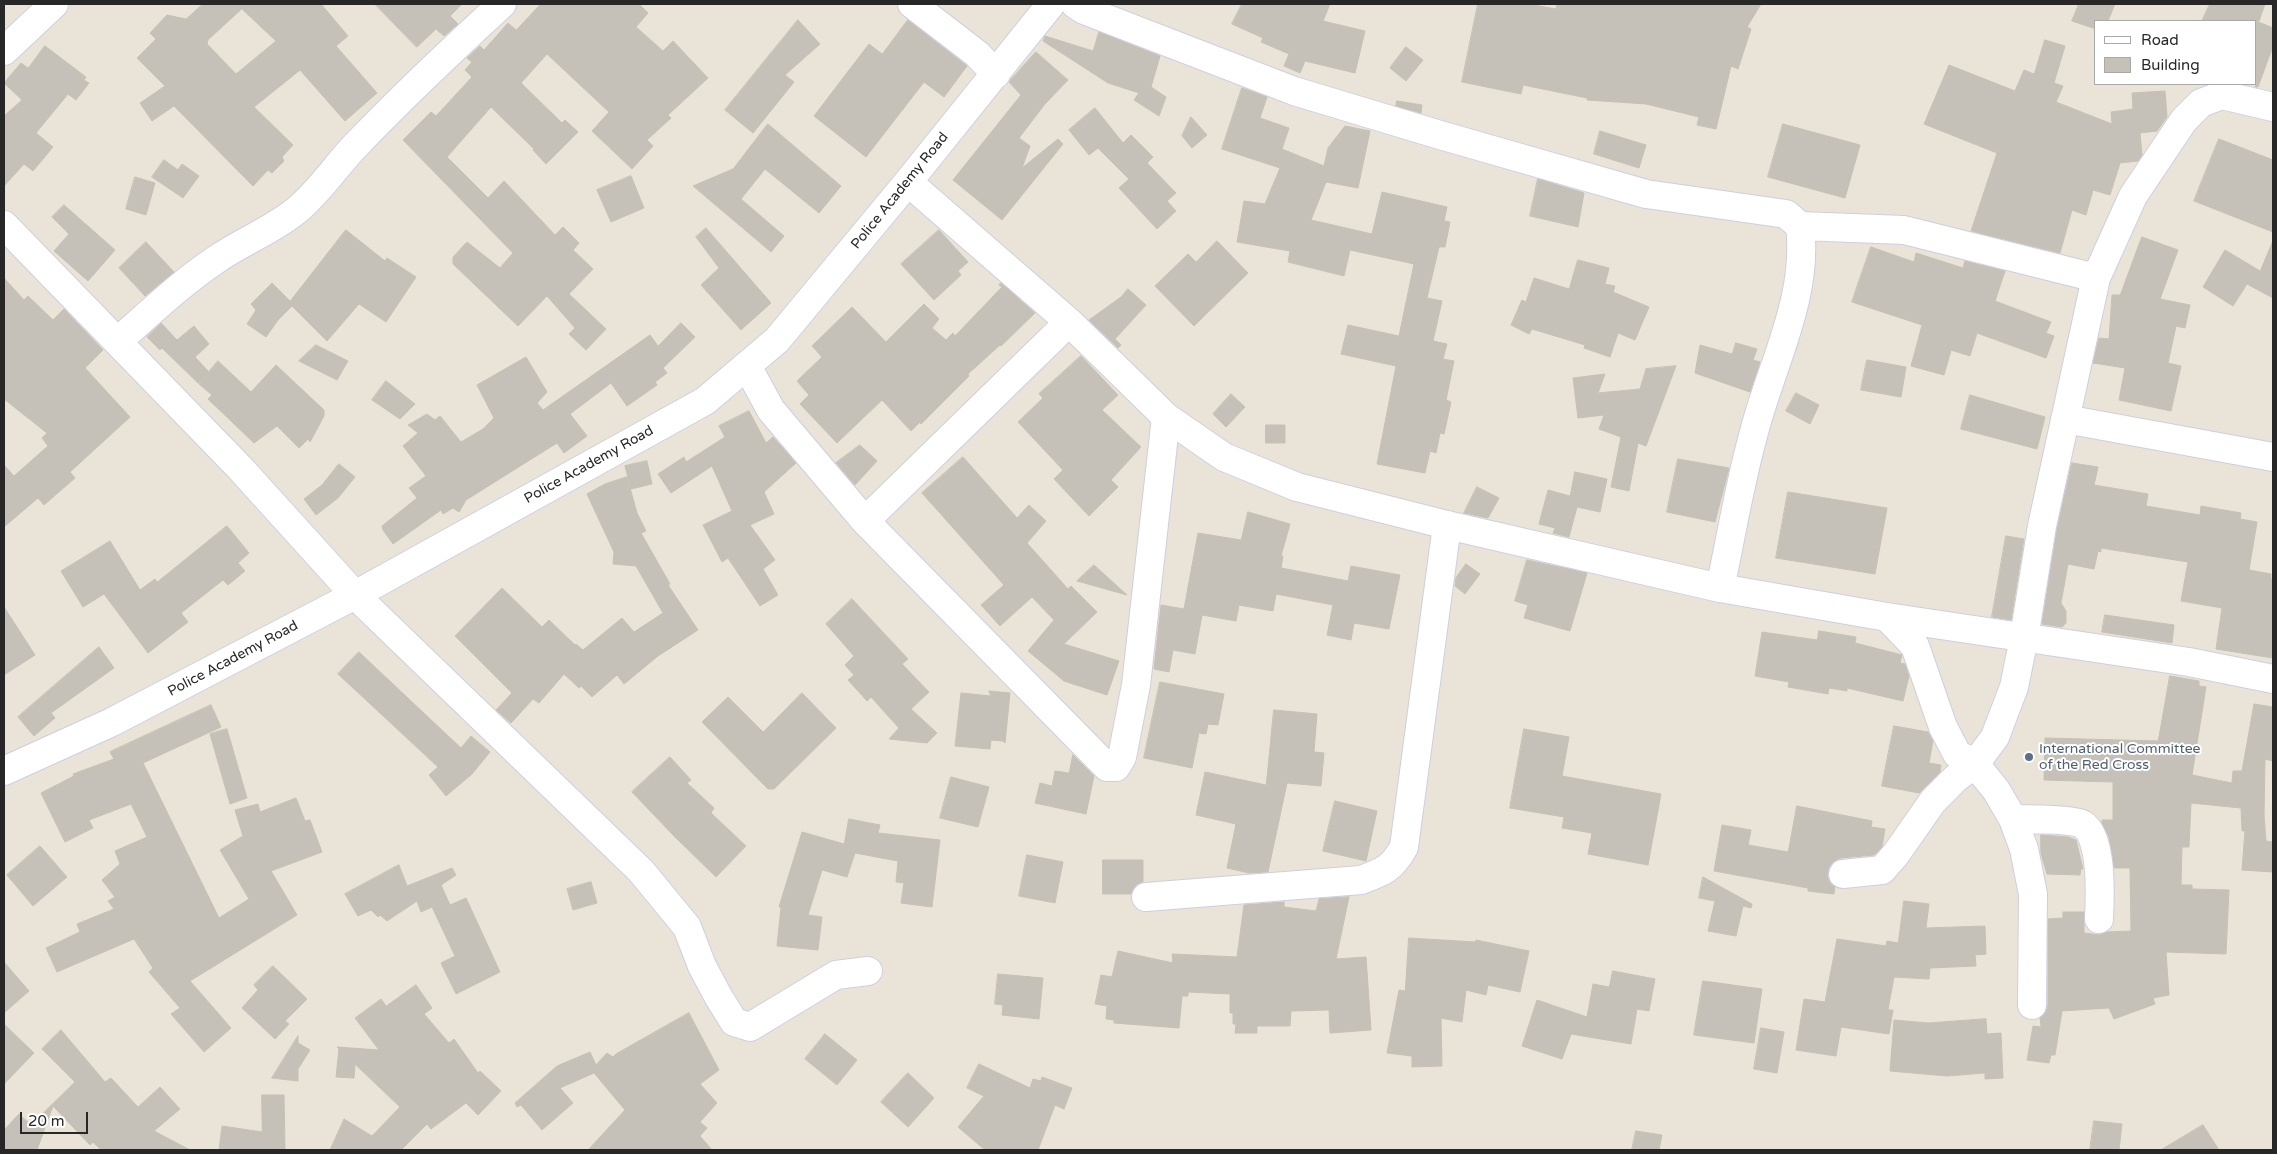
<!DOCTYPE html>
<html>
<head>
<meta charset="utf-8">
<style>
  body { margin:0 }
  #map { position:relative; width:2277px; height:1154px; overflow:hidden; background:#eae4d8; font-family:"Varela Round",sans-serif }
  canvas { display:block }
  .frame { position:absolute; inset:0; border:5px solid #272727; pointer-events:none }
  .legend { position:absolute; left:2094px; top:20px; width:162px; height:65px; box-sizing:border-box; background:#fff; border:1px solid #a9a9a9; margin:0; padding:6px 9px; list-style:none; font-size:15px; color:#272727 }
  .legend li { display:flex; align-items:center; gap:10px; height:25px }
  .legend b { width:25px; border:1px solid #a9a9a9 }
  .scale { position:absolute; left:20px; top:1112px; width:68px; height:22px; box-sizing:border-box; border:2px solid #272727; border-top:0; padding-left:6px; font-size:15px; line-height:18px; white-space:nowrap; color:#272727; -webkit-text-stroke:4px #fff; paint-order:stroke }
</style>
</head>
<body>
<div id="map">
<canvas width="2277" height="1154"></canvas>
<div class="frame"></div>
<ul class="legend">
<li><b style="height:6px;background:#fff"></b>Road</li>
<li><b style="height:14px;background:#c5c1b8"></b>Building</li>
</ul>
<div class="scale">20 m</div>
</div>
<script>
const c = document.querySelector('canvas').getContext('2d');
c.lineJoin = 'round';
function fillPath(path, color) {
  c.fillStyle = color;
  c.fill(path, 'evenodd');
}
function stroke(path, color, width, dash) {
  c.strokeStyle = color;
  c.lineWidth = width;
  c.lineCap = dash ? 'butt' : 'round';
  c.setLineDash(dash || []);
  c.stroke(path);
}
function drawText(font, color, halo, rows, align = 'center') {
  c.font = font + ' "Varela Round",sans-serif';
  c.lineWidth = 4;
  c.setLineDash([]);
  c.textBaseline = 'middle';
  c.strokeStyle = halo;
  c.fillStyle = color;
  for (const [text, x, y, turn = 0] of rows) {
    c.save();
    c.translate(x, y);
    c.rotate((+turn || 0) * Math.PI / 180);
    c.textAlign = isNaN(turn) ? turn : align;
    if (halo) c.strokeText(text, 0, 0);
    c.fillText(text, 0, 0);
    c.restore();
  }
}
const building = new Path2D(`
  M203 4H321L348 36 336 46 377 93 345 121 300 70 254 107 293 145 282 157 284 161 272 173 268 170 253 186 174 106 152 121 140 103 165 86 137 58 156 39 150 33 167 15 186 19ZM242 9 276 41 236 74 207 44 208 40Z
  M375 4H462L450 16 458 24 444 36 436 29 417 47Z
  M541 4H639L648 13 636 27 663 51 673 41 708 78 668 115 671 118 647 140 653 146 632 169 592 131 609 112 547 54 521 83 562 123 565 120 578 132 546 164 533 150 534 149 491 107 447 157 488 198 504 181 555 235 563 227 579 243 573 250 593 269 569 294 606 329 586 350 569 334 575 328 547 296 518 326 453 264V257L467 242 500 268 513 253 403 140 431 112 436 116 472 77 465 70 472 62 467 58 480 46 484 50 508 23 516 30Z
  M1242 4H1330L1323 21 1365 31 1355 73 1305 61 1300 73 1284 66 1289 54 1261 42 1263 38 1232 24Z
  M1478 4H1529L1556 9 1557 4H1761L1747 27 1751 29 1738 69 1731 66 1716 129 1697 125 1699 117 1646 104 1587 100V98L1523 85 1521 94 1462 82Z
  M2079 4H2115L2108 21H2096V29L2072 21Z
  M2210 4H2265L2259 21H2202Z
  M798 20 820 44 785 75 794 82 753 133 725 110Z
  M908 20 967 66 944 97 924 82 866 157 814 116 869 44 882 54Z
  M2256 21 2273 28V46L2258 87H2256Z
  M1099 32 1160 56 1151 87 1166 97 1159 116 1134 100 1139 93 1108 83 1043 41 1045 36 1093 51Z
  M2045 40 2065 46 2054 83 2063 86 2056 102 2112 124 2111 112 2133 109 2132 93 2165 91 2167 117 2157 131 2140 133 2142 155 2138 161 2120 163 2110 195 2093 190 2086 215 2072 210 2060 253 1971 231 1997 153 1924 124 1949 65 2015 91 2024 70 2034 74Z
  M45 46 86 77 84 80 89 83 76 100 68 94 36 133 53 147 33 171 24 164 4 186V116L22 100 4 83 21 63 28 68Z
  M1406 47 1423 60 1406 81 1390 68Z
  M1036 52 1068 80 1045 104 1019 138 1030 146 1022 168 1058 139 1063 144 1002 220 953 180 1021 95 1009 82Z
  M1242 88 1267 97 1260 118 1289 128 1282 149 1324 166 1328 148 1345 126 1370 131 1358 188 1326 182 1311 220 1372 234 1382 192 1447 207 1444 221 1450 222 1445 247H1439L1427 298 1442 301 1433 341 1447 344 1443 359 1454 361 1446 400 1451 402 1444 434 1440 433 1436 453 1430 451 1425 473 1377 464 1396 366 1341 354 1348 325 1399 336 1414 264 1350 250 1344 276 1288 262 1290 251 1237 242 1244 201 1265 204 1280 168 1222 149Z
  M1397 101 1422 105 1421 113 1396 106Z
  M1095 108 1123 143 1131 135 1153 157 1147 163 1176 193 1167 201 1176 211 1157 229 1119 188 1129 179 1098 148 1089 155 1069 130Z
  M1191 117 1207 135 1192 148 1182 136Z
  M768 124 841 186 819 213 765 169 741 199 784 236 771 252 693 186 733 169Z
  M1783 124 1860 145 1845 198 1768 177Z
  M1600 131 1646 145 1639 168 1594 154Z
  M2219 139 2273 160V232L2194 201Z
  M164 160 178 170 182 164 199 176 183 198 152 177Z
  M631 176 644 208 611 222 597 190Z
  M135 177 155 183 146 215 126 209Z
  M1538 179 1584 193 1578 227 1530 216Z
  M64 205 115 250 88 281 54 251 69 234 52 217Z
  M706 228 771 303 741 330 701 285 719 268 696 237Z
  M346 230 385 261 387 258 416 277 386 322 359 304 327 341 292 306 278 320 266 337 247 324 256 310 251 304 272 283 290 301Z
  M939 230 968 262 958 271 961 275 934 300 901 264Z
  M2142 237 2178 250 2160 299 2190 305 2185 328 2176 326 2168 363 2181 366 2171 411 2119 400 2125 368 2093 363 2099 338 2109 339 2112 295H2120Z
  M1217 241 1248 273 1194 326 1155 286 1188 254 1196 262Z
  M2273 241V298L2247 284 2233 306 2203 287 2225 250 2260 271Z
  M146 242 174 272 145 296 119 268Z
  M1871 247 1914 262 1916 253 1963 268 1965 261 2005 271 1995 301 2051 322 2046 333 2054 336 2046 358 1977 333 1970 356 1951 350 1944 375 1911 366 1922 325 1852 302Z
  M1578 260 1609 268 1605 284 1615 286 1613 292 1649 307 1635 340 1618 333 1610 357 1584 348 1585 345 1532 329 1529 334 1511 325 1522 300 1526 302 1534 278 1569 289Z
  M4 278 24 300 28 296 53 320 64 309 103 350 85 368 130 417 70 472 75 478 44 505 38 498 4 527V465L14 476 48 446 42 438 47 433 4 399Z
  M1001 283 1035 313 1001 346 1000 345 968 374 969 376 921 424 920 422 911 431 882 400 837 443 800 404 809 395 797 381 822 357 812 346 852 307 886 342 924 304 939 319 932 328 946 340 953 333 955 336 1002 287 999 285Z
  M1128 289 1146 305 1115 339 1121 345 1118 348 1089 320 1121 297Z
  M161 323 177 340 194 326 209 344 195 357 209 372 198 383 162 348 160 350 147 337Z
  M681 323 695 337 663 368 667 373 655 382 657 385 627 406 611 383 570 414 587 436 564 453 557 443 466 500 459 512 453 508 443 514 441 510 393 544 383 530 382 526 417 498 409 488 426 476 403 446 418 433 408 425 427 414 435 420 440 416 461 442 483 429 494 418 477 385 526 357 547 392 537 403 543 410 650 335 658 346Z
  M1736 343 1757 349 1753 360 1760 362 1750 392 1695 373 1700 345 1732 354Z
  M316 345 348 361 337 380 299 361Z
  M1081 356 1118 395 1102 410 1141 447 1111 480 1118 487 1089 516 1054 479 1063 470 1018 422 1043 398 1039 394Z
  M1867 360 1906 367 1901 397 1861 390Z
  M218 361 251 392 276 365 324 410V416L310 442 308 439 299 448 277 426 254 443 208 399 212 395 199 384Z
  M1676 366 1646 446 1638 443 1629 491 1611 487 1621 437 1599 429 1604 415 1578 418 1573 378 1605 374 1598 393 1640 389 1646 369Z
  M386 381 415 404 400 419 372 400Z
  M1796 393 1819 405 1810 424 1786 411Z
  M1231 394 1245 407 1226 427 1213 414Z
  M1970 395 2045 417 2037 449 1961 429Z
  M749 411 766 443 773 437 796 463 764 492 774 514 750 525 775 560 763 569 778 595 760 606 728 558 722 562 703 525 732 511 712 466 671 493 658 474 684 457 686 462 725 437 719 426Z
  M1266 425H1285V443H1266Z
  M860 445 877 461 855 485 836 463Z
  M963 457 1017 518 1029 505 1046 521 1027 543 1068 589 1071 586 1097 612 1064 644 1119 661 1107 695 1064 681 1028 651 1054 620 1032 597 1000 626 981 605 1004 585 922 493Z
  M1678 459 1729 468 1715 522 1667 512Z
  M647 461 652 484 631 489 625 466Z
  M2072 463 2098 467 2094 485 2148 494 2146 506 2200 515 2201 506 2241 513 2240 519 2257 522 2249 570 2271 574V579L2273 580V658L2216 649 2222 608 2181 601 2188 562 2101 548V552L2098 551 2094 569 2068 564 2061 603 2066 611V623L2062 627 2042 624 2057 529Z
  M339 464 355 477 338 498 316 515 304 499 322 485Z
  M1575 472 1607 479 1600 512 1577 507 1569 537 1553 533 1555 528 1539 524 1548 490 1570 496Z
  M627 477 637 513 646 531 641 533 670 584 668 585 698 630 658 656 624 684 617 675 592 697 581 686 579 688 564 674 539 703 533 699 511 723 496 710 512 693 455 636 502 588 542 627 549 620 575 645 576 644 583 650 622 618 634 632 663 613 636 566 613 564 614 552 587 494 605 484Z
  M1477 487 1499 498 1488 518 1464 513Z
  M1788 492 1887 508 1875 574 1776 558Z
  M1248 512 1290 524 1281 556H1283L1281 568 1348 581 1351 566 1400 575 1389 629 1354 623 1351 640 1327 635 1333 605 1276 594 1273 611 1239 605 1236 621 1202 615 1195 654 1173 650 1169 672 1154 669 1161 605 1184 609 1198 533 1241 540Z
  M227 526 249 553 238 563 245 571 228 585 223 580 181 613 188 622 148 653 104 594 83 607 61 571 110 541 140 590 155 579 157 582Z
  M2006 536 2024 539 2011 620 1992 617Z
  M1527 560 1587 573 1570 631 1524 618 1528 605 1515 601Z
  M1466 564 1480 574 1465 594 1455 586 1456 578Z
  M1094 565 1127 595 1077 581Z
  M852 599 908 659 902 664 929 692 911 709 937 733 927 743 889 739 899 728 871 697 867 701 848 680 854 675 845 665 854 656 826 624Z
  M4 607 35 655 4 675Z
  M2105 615 2174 625 2172 643 2102 632Z
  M1819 631 1856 637 1855 643 1902 655 1900 663 1905 664 1909 676 1903 701 1847 688V691L1829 688 1828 694 1788 687 1789 682 1755 676 1762 632 1817 640Z
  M99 647 114 668 51 713 55 718 34 736 18 717Z
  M359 652 461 748 471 736 490 752 472 774 446 796 429 775 438 767 338 674Z
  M2170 676 2199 681V686L2206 687 2192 775 2232 783 2233 771H2242L2254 704 2273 707V761L2265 759 2264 815 2266 841 2273 842V872L2242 870 2245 831H2242L2241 808 2191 803 2189 847H2182L2181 885H2192V889L2229 890 2226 954 2166 952 2169 995 2153 998 2155 1004 2114 1019 2109 1008 2062 1011 2055 1055H2051L2049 1063 2027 1060 2033 1026 2041 1027 2040 1018 2046 1012 2048 1005V919L2063 918V912H2084V933L2099 935 2107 932 2131 931 2130 868H2114L2109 837 2102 823V820H2113V782L2044 780 2045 738 2158 741Z
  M1160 682 1224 694 1218 725 1208 724 1206 734 1199 733 1192 768 1144 758Z
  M989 691 1010 693 1005 743 1003 741 991 740 990 749 955 746 961 693 991 696Z
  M802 693 836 728 774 789H768L702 722 728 697 763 732Z
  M211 705 221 727 143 763 219 918 249 899 220 850 243 836 235 810 258 804 260 812 296 798 305 821 310 820 322 852 271 871 297 915 190 981 231 1028 204 1052 171 1014 180 1008 149 972 153 968 134 939 57 972 46 948 80 932 77 924 114 909 108 901 115 897 102 880 120 864 115 851 147 837 131 804 89 820 93 828 65 842 41 793 74 776 73 774 114 759 110 752Z
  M1274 710 1317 714 1314 752 1324 753 1321 786 1287 783 1268 872 1249 873 1227 868 1236 824 1196 815 1205 772 1266 785Z
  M1894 726 1928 732 1933 741 1929 763 1941 765 1940 772 1919 793 1882 786Z
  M227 729 247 798 230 804 210 734Z
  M1524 729 1569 737 1562 776 1661 794 1648 865 1588 854 1592 833 1562 828 1564 817 1510 808Z
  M1073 755 1094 776 1086 814 1035 803 1040 783 1052 786 1055 771 1069 773Z
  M670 757 691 780 687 783 714 808 711 813 746 846 716 877 674 836 632 792Z
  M951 777 989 787 978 827 940 818Z
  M1335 801 1377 811 1366 861 1323 851Z
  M1797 806 1872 821 1871 827 1885 829 1882 847 1874 855 1841 858 1833 862 1829 868 1827 875 1830 883 1835 887 1834 894 1808 891V888L1714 871 1722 825 1751 830 1748 845 1788 852Z
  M849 819 880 825 878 833 940 840 932 907 901 903 904 883 896 882 898 861 855 853 847 877 822 870 808 915 822 917 818 950 777 946 781 907H779L802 832 844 844Z
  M2041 835 2068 837 2076 840 2083 869H2081L2080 875 2047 874 2041 854Z
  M40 846 67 877 33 906 7 875Z
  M1027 855 1063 862 1055 903 1019 896Z
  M1103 860H1143V882L1137 884 1131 894H1103Z
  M399 865 407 886 452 868 456 875 441 885 450 905 466 898 500 972 456 994 441 963 455 956 432 907 421 912 417 901 387 921 380 915 378 917 371 910 358 916 345 894Z
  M1703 877 1752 904 1751 908 1743 906 1736 936 1708 931 1715 901 1699 898Z
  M591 882 597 903 573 910 567 889Z
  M1349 897 1336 959 1366 957 1371 1030 1330 1033 1329 1010 1291 1011 1290 1026H1257V1033H1235L1236 1024H1233V1013H1230V994L1188 992V996H1182L1179 1028 1114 1023V1020L1106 1019 1107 1006 1095 1004 1101 975 1112 977 1118 951 1173 963 1172 954 1237 957 1244 905 1284 902V907L1316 911 1319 899Z
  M1904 901 1929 904 1926 928 1985 926 1986 954 1975 955 1976 966 1930 968 1929 979 1894 977 1888 1010H1893L1889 1034 1841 1027 1836 1056 1796 1050 1804 999 1825 1002 1837 939 1886 946 1887 941 1898 943Z
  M1409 938 1475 942 1476 940 1529 951 1520 992 1488 985 1486 995 1466 990 1462 1022 1441 1018 1442 1066 1412 1067V1056L1387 1053 1399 990 1405 991Z
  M4 962 29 991 4 1013Z
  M273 966 307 999 285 1021 289 1024 275 1039 242 1008 258 990 254 985Z
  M1613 971 1655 979 1649 1011 1637 1009 1631 1044 1571 1034 1562 1059 1522 1046 1537 1000 1587 1017 1593 984 1609 987Z
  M998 974 1043 978 1039 1019 1002 1015 1003 1005 995 1004Z
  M1703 981 1762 989 1754 1043 1694 1035Z
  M416 985 432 1008 424 1014 449 1043 454 1039 478 1073 480 1071 501 1091 478 1115 466 1103 431 1129 427 1124 401 1150H330L344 1119 372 1136 400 1107 355 1064 354 1078 336 1077 339 1049 337 1047 379 1050 355 1018 381 999 386 1006Z
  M689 1013 719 1070 700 1084 717 1103 700 1122 707 1128 700 1136 712 1150H588L625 1110 594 1073 560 1088 573 1103 542 1130 521 1105 517 1107 515 1103 557 1066 590 1052 596 1065 607 1053 613 1057 616 1054Z
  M1986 1019 1987 1034 2001 1033 2003 1078 1985 1079V1073L1947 1076 1890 1071 1894 1020 1928 1023Z
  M4 1024 34 1053 4 1084Z
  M1761 1028 1784 1032 1777 1073 1754 1069Z
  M61 1030 105 1082 111 1078 138 1107 160 1087 180 1109 154 1131 190 1150H101L93 1142 90 1145 53 1106 37 1150H4V1130L19 1114 31 1125 75 1082 42 1049Z
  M825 1034 857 1060 837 1085 805 1059Z
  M298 1036V1043L310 1050 298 1069V1081L272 1078Z
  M979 1064 1030 1088 1033 1079 1041 1081 1042 1077 1072 1088 1064 1109 1055 1105 1038 1150H985L958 1127 984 1096 967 1088Z
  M908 1073 934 1098 908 1127 881 1102Z
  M262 1095H284L285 1150H219L222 1126 262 1132Z
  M2094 1121 2122 1124 2119 1150H2090Z
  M2203 1125 2219 1150H2161Z
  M1636 1131 1662 1135 1659 1150H1632Z`);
const minor = new Path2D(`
  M912 4 977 54 996 74
  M1075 4 1084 10 1294 91 1440 135 1646 194 1786 214 1800 226C1809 299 1770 367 1753 436 1739 486 1731 538 1720 588
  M4 51 54 4
  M908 182 1069 322 1166 417 1224 457 1297 487 1447 525 1720 588 1887 617 2189 662 2273 679
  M4 225 240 468 355 595 641 871 687 927 702 966 718 996 734 1022 750 1027 836 975 868 971
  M1800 226 1904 230 2096 278
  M118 341C150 313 181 283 217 259 243 241 273 230 297 210 321 190 337 164 358 143 405 94 453 49 502 4
  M747 366 771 410 865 521 1107 767H1116L1122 757 1136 685 1166 417
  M2065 419 2273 457
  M865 521 1069 322
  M1887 617 1915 646 1943 727 1957 754 1975 764 1996 790 2013 819 2024 849 2033 894 2032 1005
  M4 771 112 722 355 595 705 401 777 340 908 182 1051 4
  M2013 819C2026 819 2074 819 2082 824 2103 836 2100 897 2099 919
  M1843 874 1882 870 1896 854 1933 801 1956 778 1975 764 1995 737 2014 687 2024 638 2042 526 2096 278 2133 196 2184 120 2201 103 2222 95 2273 107
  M1146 897 1361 880C1383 872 1392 869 1404 847L1447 525`);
const markers = [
  [2029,757,5,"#5c6f8a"]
];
const streetNames = [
  ["Police Academy Road",900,191,-51],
  ["Police Academy Road",589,465,-29],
  ["Police Academy Road",233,659,-28]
];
const serviceNames = [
  ["International Committee",2039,749],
  ["of the Red Cross",2039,765]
];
fillPath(building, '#c5c1b8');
stroke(building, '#c5c1b2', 1);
stroke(minor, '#cdcfe1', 30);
stroke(minor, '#fff', 28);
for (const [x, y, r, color] of markers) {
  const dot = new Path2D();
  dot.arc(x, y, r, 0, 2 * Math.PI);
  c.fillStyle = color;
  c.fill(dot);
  stroke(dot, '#fff', 2);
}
drawText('14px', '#272727', '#fff', streetNames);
drawText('14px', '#4e5e75', '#fff', serviceNames, 'left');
</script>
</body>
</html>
